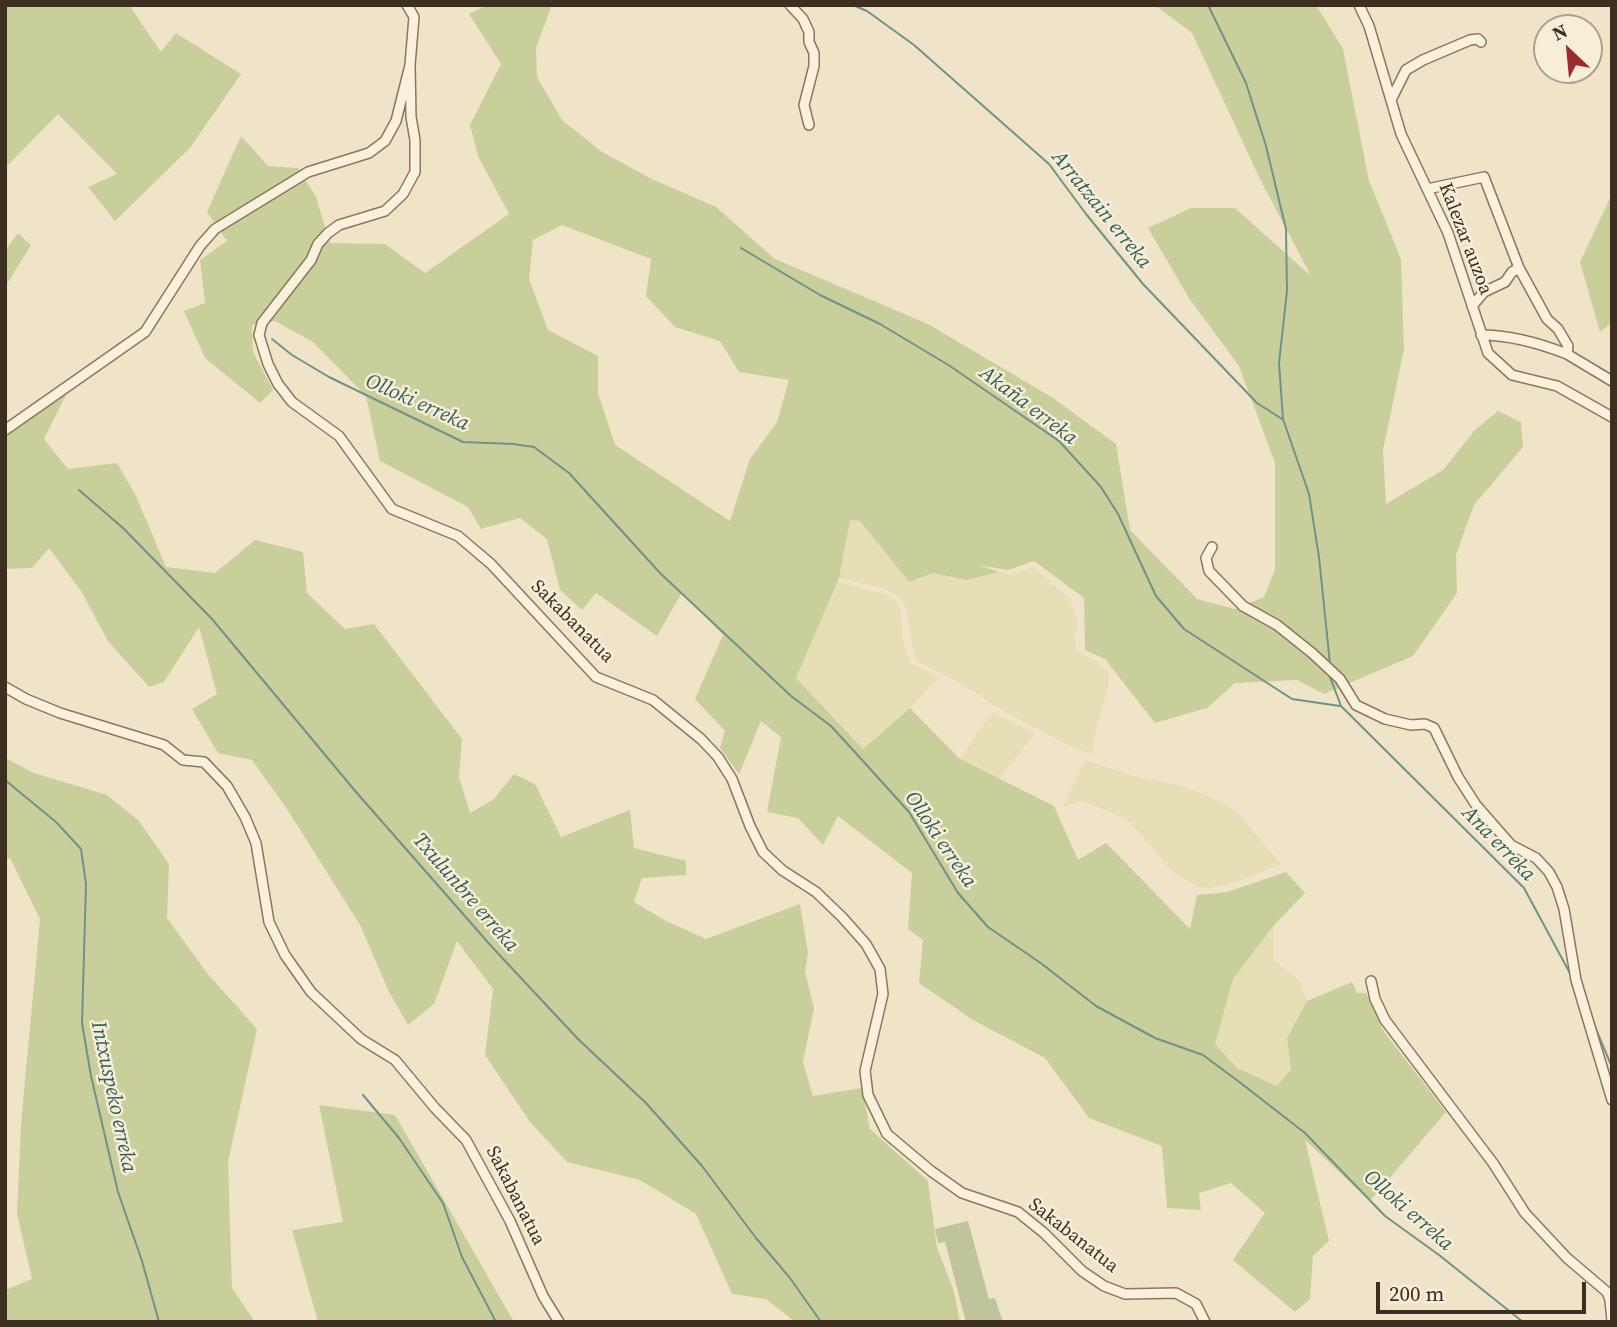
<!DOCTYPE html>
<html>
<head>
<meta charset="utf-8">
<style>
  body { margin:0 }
  #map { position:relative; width:1617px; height:1327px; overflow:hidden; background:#f0e4c8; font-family:"Source Serif 4",serif }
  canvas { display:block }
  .frame { position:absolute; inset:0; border:7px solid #3d2e20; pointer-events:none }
  .north { position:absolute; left:1533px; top:14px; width:70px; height:70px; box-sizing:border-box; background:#f7eed8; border:2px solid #ada18e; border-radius:50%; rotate:334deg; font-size:19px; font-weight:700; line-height:28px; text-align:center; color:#3d2e20 }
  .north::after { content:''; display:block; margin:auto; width:24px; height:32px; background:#9e2a2b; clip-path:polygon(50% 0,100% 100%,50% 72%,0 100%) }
  .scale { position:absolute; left:1376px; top:1282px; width:210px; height:32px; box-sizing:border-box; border:4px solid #3d2e20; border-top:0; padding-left:9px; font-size:21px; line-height:24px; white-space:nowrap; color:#3d2e20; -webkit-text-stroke:5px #f7eed8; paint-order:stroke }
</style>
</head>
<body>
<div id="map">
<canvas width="1617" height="1327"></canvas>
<div class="frame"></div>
<div class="north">N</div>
<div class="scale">200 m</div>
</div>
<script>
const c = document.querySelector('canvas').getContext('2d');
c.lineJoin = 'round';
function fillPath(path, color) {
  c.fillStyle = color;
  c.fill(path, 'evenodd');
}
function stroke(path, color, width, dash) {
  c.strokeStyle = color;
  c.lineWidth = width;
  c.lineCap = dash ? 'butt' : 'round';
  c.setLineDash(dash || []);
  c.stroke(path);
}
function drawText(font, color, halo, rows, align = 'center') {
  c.font = font + ' "Source Serif 4",serif';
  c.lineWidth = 5;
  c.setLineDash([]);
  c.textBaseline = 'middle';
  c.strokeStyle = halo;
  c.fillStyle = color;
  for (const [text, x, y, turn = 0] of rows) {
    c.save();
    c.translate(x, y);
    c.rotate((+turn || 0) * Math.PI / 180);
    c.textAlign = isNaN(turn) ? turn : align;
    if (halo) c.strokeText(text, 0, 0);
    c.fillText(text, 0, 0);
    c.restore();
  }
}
const farmland = new Path2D(`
  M849 520 860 521 909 582 933 573 966 580 1000 572 1010 575 1034 567 1070 599 1078 623 1075 636 1076 651 1098 662 1108 672 1109 686 1097 724 1092 755 1066 744 996 707 965 686 915 660 907 611 900 597 888 590 839 578Z
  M837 582 885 594 895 600 900 608 903 641 911 663 939 678 910 708 863 749 796 678Z
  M992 712 1035 734 998 780 960 759Z
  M1085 760 1134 776 1173 784 1202 793 1235 810 1281 864 1237 882 1209 888 1198 887 1173 872 1127 819 1082 801 1063 807Z
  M1274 925V960L1300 981 1307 1001 1287 1038 1291 1068 1277 1086 1237 1068 1214 1043 1233 979Z`);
const green = new Path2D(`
  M5 5H129L161 52 176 33 241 74 190 148 115 221 88 187 117 174 58 114 5 168Z
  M487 5H552L536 48 537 77 562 120 602 152 652 179 716 207 775 259 928 324 1053 398 1116 444 1130 530 1197 599 1235 609 1264 597 1275 569V463L1239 366 1189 298 1148 228 1191 208H1235L1311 276 1260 179 1192 33 1155 5H1316L1343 49 1369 181 1401 259 1404 349 1383 450 1386 504 1443 470 1475 430 1498 411 1521 422 1523 447 1474 505 1456 555 1457 593 1413 656 1324 694 1297 680 1235 683 1207 708 1155 723 1105 659 1085 650 1084 598 1034 561 1008 570 978 565 1000 572 966 580 933 573 909 582 860 521 850 520 839 578 796 678 863 749 910 708 960 759 1054 806 1078 860 1106 843 1190 929 1197 895 1227 892 1286 872 1305 893 1274 925 1233 979 1215 1044 1237 1068 1277 1086 1291 1069 1287 1038 1307 1001 1352 982 1357 993H1366L1384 1032 1446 1112 1370 1201 1305 1140 1329 1241 1313 1256 1310 1299 1295 1312 1233 1260 1265 1213 1231 1183 1199 1193 1201 1210 1167 1208 1162 1146 1089 1118 1045 1058 973 1020 919 983 923 940 908 929 912 873 838 816 823 845 798 818 767 812 781 737 761 721 739 774 720 748 725 731 695 699 723 635 682 592 657 636 596 593 582 610 560 590 547 539 520 518 481 529 468 507 380 461 366 396 313 342 275 321 252 325 253 352 273 390 260 403 205 358 184 311 205 303 200 260 227 241 207 212 241 136 268 166 298 168 316 197 330 243 385 244 425 273 509 214 478 156 470 125 501 64 469 14ZM562 225 651 259 646 296 675 327 720 341 739 372 789 380 777 422 750 459 730 521 615 445 598 393V356L548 330 529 279 533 240Z
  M1612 194V322L1600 332 1580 262Z
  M18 233 31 245 5 287V251Z
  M67 393 44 439 68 469 117 463 136 496 166 567 215 573 255 540 303 552 307 593 345 629 374 624 462 739 459 777 470 813 493 800 514 774 535 784 561 837 630 810 634 848 686 861V875L642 878 634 902 666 921 706 939 800 904 808 953 805 972 814 1008 803 1062 813 1096 862 1088 870 1129 928 1181 937 1248 954 1291 960 1322H795L766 1299 732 1294 696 1214 640 1180 567 1162 530 1122 485 1055 493 989 457 941 434 1004 408 1025 389 992 360 925 287 809 252 760 218 753 192 709 217 694 199 627 164 682 149 687 108 641 81 591 49 548 32 568 5 569V439L10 432Z
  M5 758 34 773 107 795 139 821 169 864 167 918 207 973 257 1029 228 1162 232 1288 255 1322H5V1290L32 1279 17 1214 21 1124 40 919 10 858 5 859Z
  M319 1105 395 1115 514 1322H318L292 1230 343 1222Z`);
const cemetery = new Path2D(`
  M968 1221 989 1299 995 1298 1003 1322H966L945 1242 938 1243 935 1229Z`);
const stream = new Path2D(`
  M853 5 867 11 914 45 1049 164 1086 214 1143 284 1257 403 1282 419
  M1208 5 1246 83 1266 146 1286 229 1287 291 1279 363 1283 419 1309 494 1319 557 1330 664
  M741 248 820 295 880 324 950 366 1059 441 1101 487 1118 514 1156 596 1184 629 1292 699 1340 706
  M272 339 292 355 329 377 463 442 513 444 534 447 569 473 660 573 791 696 831 726 863 761 909 812 958 893 988 927 1042 964 1096 1006 1155 1038 1203 1055 1242 1084 1305 1133 1385 1216 1439 1255 1523 1322
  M79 490 123 528 212 619 356 792 492 947 578 1039 646 1103 702 1166 756 1238 790 1278 821 1322
  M1330 677 1341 706 1524 888 1572 977
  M5 780 56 822 81 849 86 884 82 1023 91 1076 118 1192 142 1261 159 1322
  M1592 1020 1612 1067
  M363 1095 399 1138 443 1203 462 1257 496 1322`);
const minor = new Path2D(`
  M790 5 803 19 809 32V42L814 53V66L804 105 809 125
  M1359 5 1369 26 1401 134 1448 233 1488 353 1512 375 1557 386 1612 417
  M410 65 411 117 415 140V172L403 194 385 211 339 225 328 233 318 244 311 260 262 323 259 335 268 364 278 384 292 402 339 436 392 509 458 536 491 564 596 677 653 700 701 739 718 757 732 779 750 826 763 852 782 870 816 892 842 917 866 944 880 969 883 994 865 1071 868 1095 887 1134 931 1171 962 1193 1018 1212 1044 1233 1082 1271 1104 1286 1125 1294 1176 1293 1196 1304 1205 1322
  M1391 100 1406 70 1423 60 1470 40 1478 39 1481 42
  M1427 189 1484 177 1519 268 1547 319 1558 329 1568 346 1567 354 1612 381
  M1472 306 1484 292 1505 282 1512 272 1519 268
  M1481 335C1511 335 1539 343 1567 354
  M5 430 145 332 200 246 215 229 308 172 369 153 385 141 396 121 410 65 414 17 407 5
  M1212 547 1206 558 1209 571 1243 606 1277 625 1312 653 1340 679 1356 705 1385 719 1411 725 1425 724 1434 728 1458 777 1476 805 1511 845 1536 858 1549 872 1557 887 1564 909 1576 980 1612 1100
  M5 687 26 699 60 713 164 745 183 760 204 762 227 786 245 817 256 843 269 922 285 955 311 992 361 1039 395 1060 435 1108 466 1140 510 1221 543 1296 559 1322
  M1371 981 1375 999 1385 1020 1493 1163 1525 1213 1567 1258 1607 1292 1610 1300 1612 1321`);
const streetNames = [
  ["Kalezar auzoa",1465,239,69],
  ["Sakabanatua",572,622,45],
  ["Sakabanatua",515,1196,63],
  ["Sakabanatua",1073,1236,38]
];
const waterNames = [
  ["Arratzain erreka",1101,210,51],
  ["Olloki erreka",417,403,24],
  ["Akaña erreka",1028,406,37],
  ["Olloki erreka",940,840,56],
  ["Ana erreka",1498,844,46],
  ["Txulunbre erreka",465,893,49],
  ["Intxuspeko erreka",113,1097,78],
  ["Olloki erreka",1408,1211,41]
];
fillPath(farmland, '#e6deb5');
fillPath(green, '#c9cf9b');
fillPath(cemetery, '#bfc49a');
stroke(stream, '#6f938a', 2);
stroke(minor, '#8d765c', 12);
stroke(minor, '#faf1dc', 9);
drawText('19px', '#3d2e20', '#f7eed8', streetNames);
drawText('italic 21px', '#2f5d5a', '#f7eed8', waterNames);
</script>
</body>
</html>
